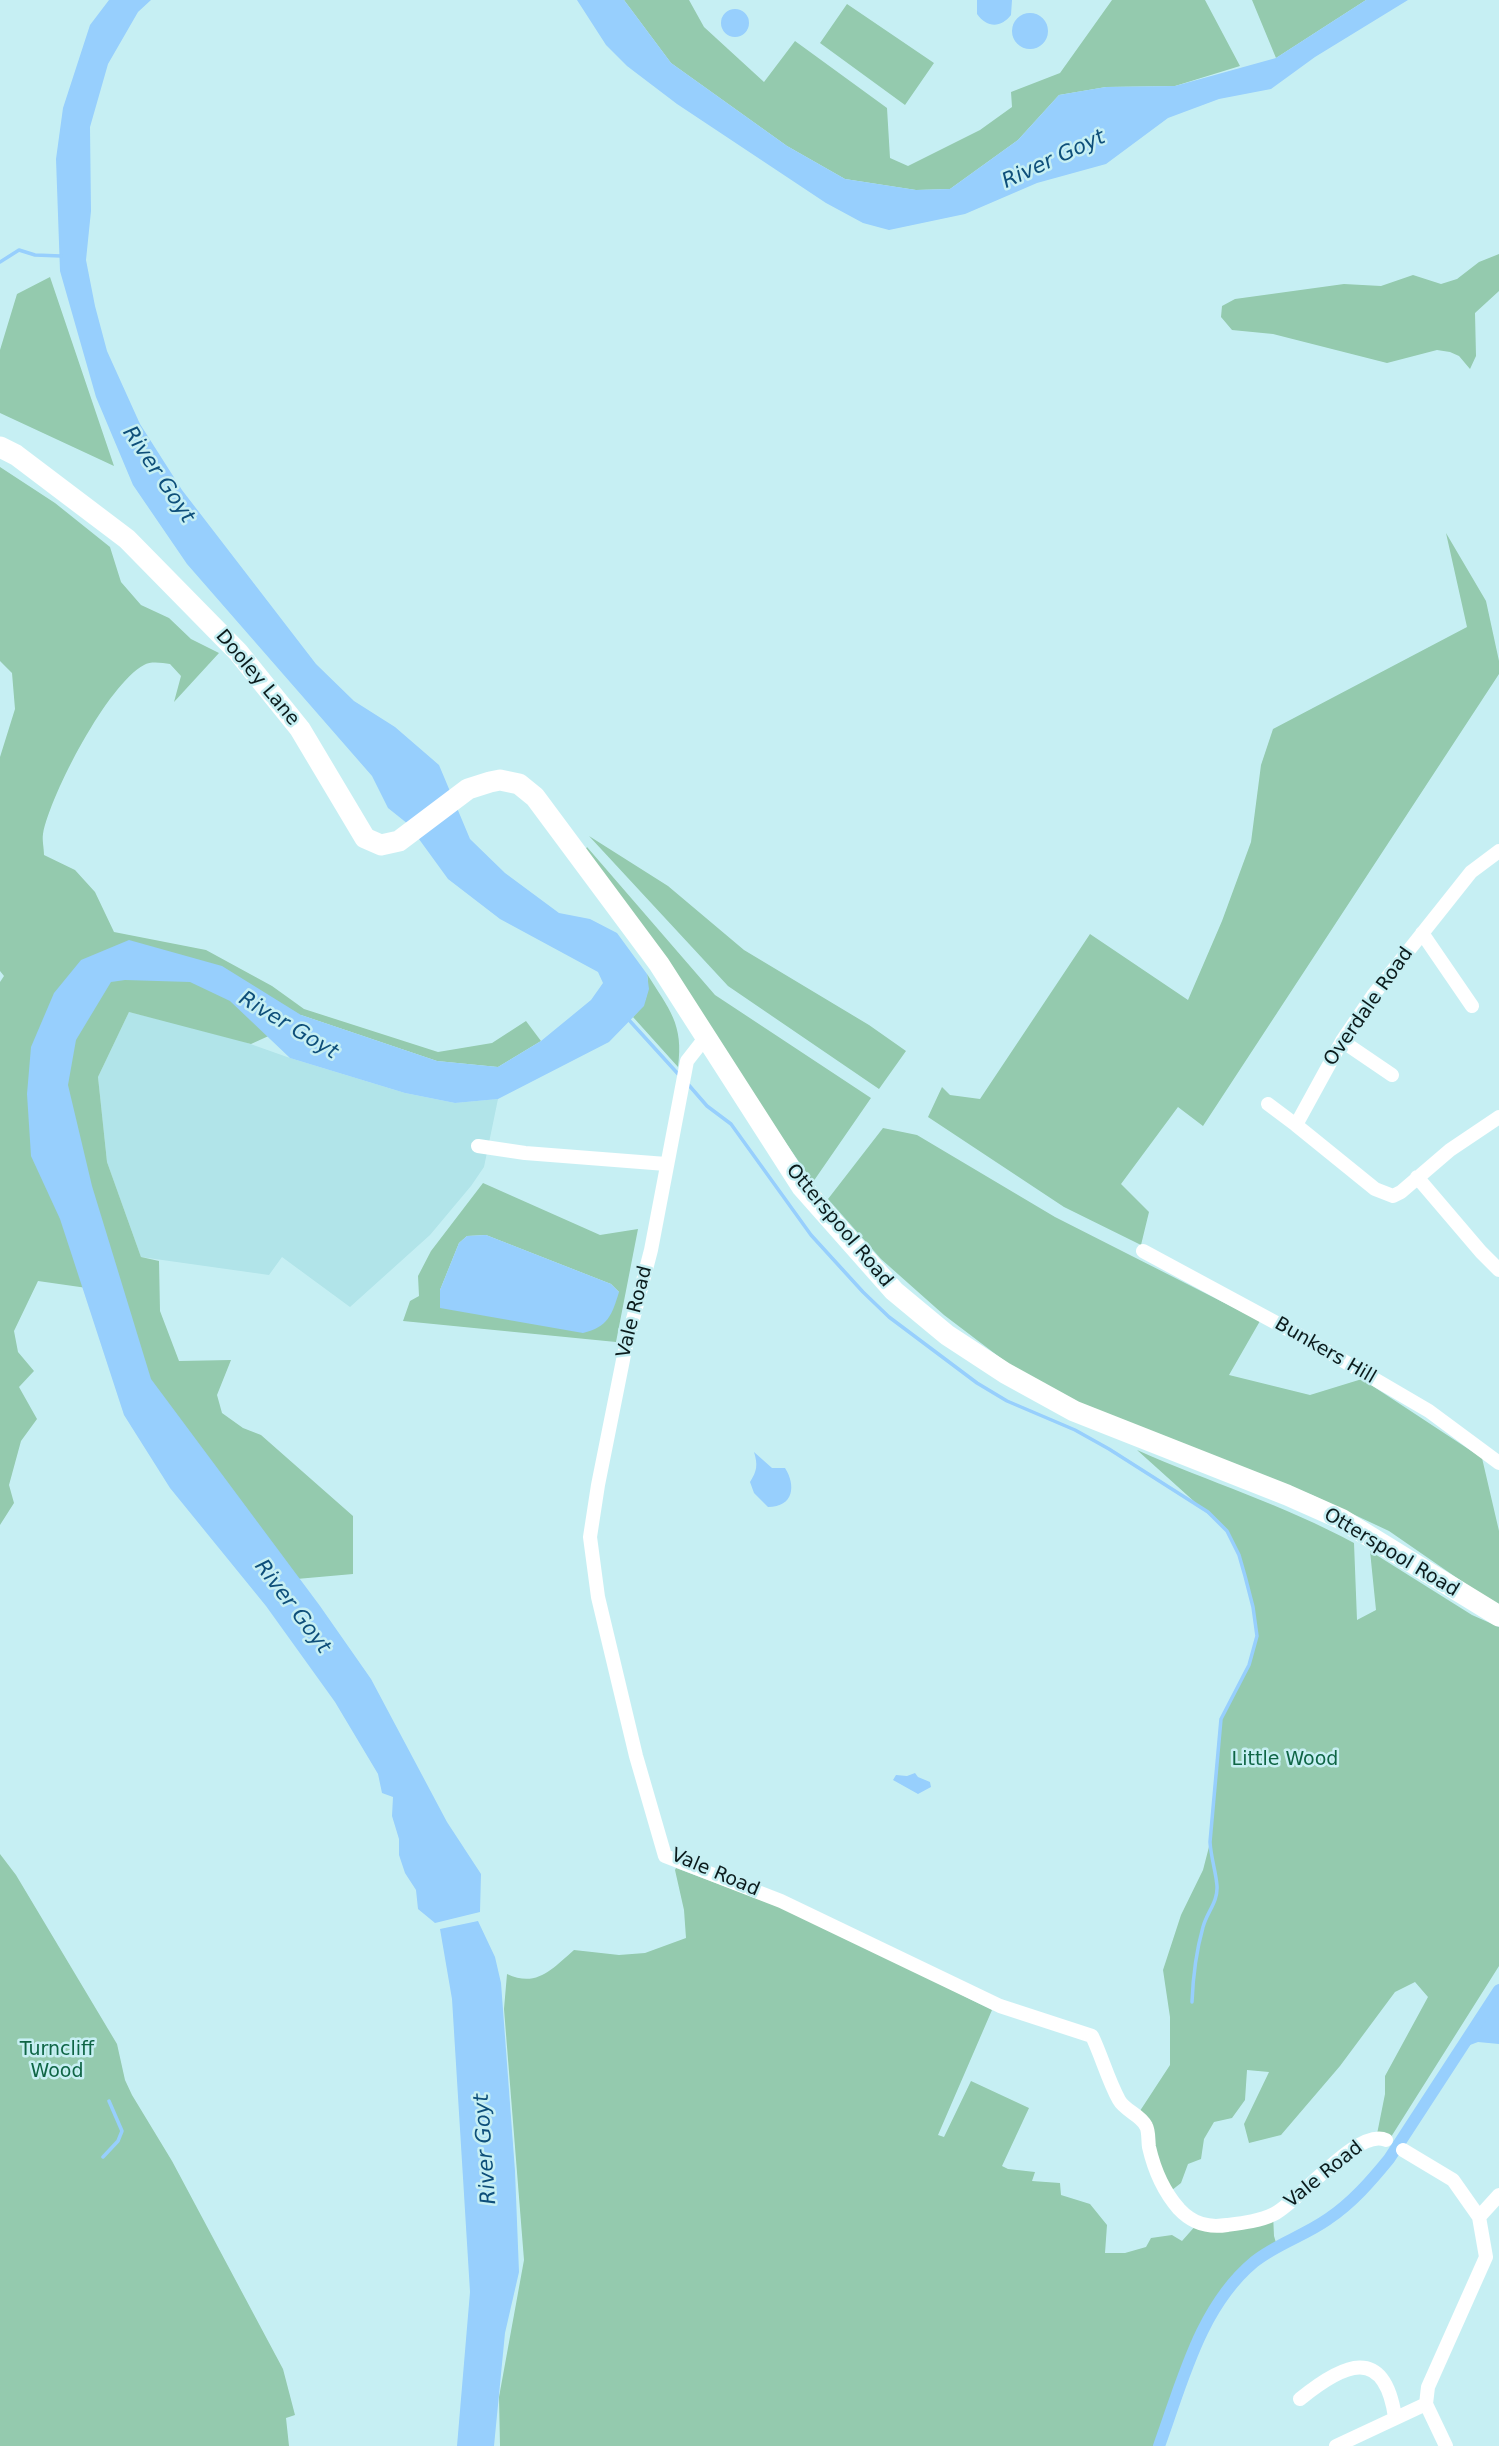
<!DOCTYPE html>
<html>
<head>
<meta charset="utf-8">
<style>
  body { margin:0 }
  canvas { display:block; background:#c6eff3 }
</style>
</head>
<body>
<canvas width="1499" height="2446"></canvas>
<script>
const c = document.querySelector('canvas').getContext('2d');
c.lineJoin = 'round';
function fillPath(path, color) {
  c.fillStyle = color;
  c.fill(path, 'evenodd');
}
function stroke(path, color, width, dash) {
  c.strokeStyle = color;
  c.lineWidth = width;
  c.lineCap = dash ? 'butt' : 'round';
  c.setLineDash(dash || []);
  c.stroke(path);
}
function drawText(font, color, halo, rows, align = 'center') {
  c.font = font + ' "DejaVu Sans",sans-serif';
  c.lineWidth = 5;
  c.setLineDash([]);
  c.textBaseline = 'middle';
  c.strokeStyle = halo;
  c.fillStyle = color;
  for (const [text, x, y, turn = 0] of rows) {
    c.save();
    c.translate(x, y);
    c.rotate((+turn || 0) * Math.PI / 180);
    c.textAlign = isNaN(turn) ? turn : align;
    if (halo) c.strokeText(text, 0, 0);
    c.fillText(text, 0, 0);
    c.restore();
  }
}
const built = new Path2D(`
  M129 1012 225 1035 290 1058 405 1093 455 1103 498 1099 484 1167 471 1186 430 1235 350 1307 282 1257 269 1275 141 1257 107 1162 98 1077Z`);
const green = new Path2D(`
  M624 0H689L704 27 764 82 795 41 887 108 890 158 908 166 980 130 1012 107 1011 92 1060 73 1112 0H1205L1240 66 1175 86 1106 87 1059 95 1018 140 950 189 916 190 845 179 787 146 671 63Z
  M1252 0H1366L1276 58Z
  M847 4 934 63 905 105 820 43Z
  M1499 254V291L1475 313 1476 356 1470 369 1459 356 1450 352 1437 350 1387 363 1273 334 1232 330 1221 317 1222 306 1235 299 1344 284 1381 286 1413 275 1441 284 1457 279 1479 262Z
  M50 277 114 466 0 413V350L17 294Z
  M0 467 55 503 110 547 121 582 141 605 169 618 191 639 219 653 174 702 181 676 170 664C162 663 151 661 144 665 108 684 51 793 43 834 42 840 44 848 44 855L75 870 95 892 114 932 206 950 272 986 304 1009 438 1052 492 1043 526 1021 541 1041 498 1067 437 1061 301 1015 284 1029 251 1044 129 1012 98 1077 107 1162 141 1257 159 1261 160 1311 179 1361 231 1360 217 1395 222 1413 243 1428 261 1435 353 1516V1574L274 1581 224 1524 101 1290 38 1281 14 1331 18 1352 34 1371 19 1387 37 1419 21 1441 9 1485 14 1503 0 1525V982L4 976 0 971V757L15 709 12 673 0 661Z
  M1446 533 1486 601 1499 661V674L1203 1126 1178 1107 1121 1184 1149 1212 1141 1245 1064 1207 928 1117 942 1087 950 1095 980 1099 1090 934 1188 1000 1222 921 1251 842 1261 765 1273 729 1467 627Z
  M589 836 668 886 744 950 869 1025 906 1051 879 1089 728 986Z
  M587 847 715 995 871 1098 813 1182 584 852Z
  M647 974C669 1009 684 1024 678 1067L633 1017C646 1004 650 993 647 974Z
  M883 1128 917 1135 1055 1217 1260 1321 1229 1375 1310 1395 1362 1379 1482 1458 1499 1531V1607L1389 1531 1312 1495 1091 1411 1027 1378 944 1315 881 1259 828 1199Z
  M483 1183 600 1235 638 1229 616 1342 403 1321 410 1301 419 1296 418 1276 431 1251ZM486 1235 611 1284 619 1292 440 1308V1290L459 1243 467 1236Z
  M1137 1450C1209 1482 1284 1505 1354 1543L1357 1620 1376 1610 1370 1551 1472 1615 1499 1627V1966L1391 2137 1377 2134 1385 2094V2076L1428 1997 1415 1982 1395 1992 1340 2066 1281 2135 1249 2143 1244 2124 1269 2072 1247 2070 1245 2100 1232 2118 1214 2122 1204 2139 1201 2159 1188 2164 1181 2183 1167 2194 1136 2117 1170 2065V2017L1163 1970 1181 1915 1203 1870 1210 1843 1221 1719 1249 1665 1257 1636 1253 1607 1245 1576 1239 1555 1227 1531Z
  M0 1854 16 1875 117 2044 125 2080 132 2095 172 2161 283 2369 295 2415 286 2418 289 2446H0Z
  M676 1868 806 1917 992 2010 938 2135 944 2137 971 2081 1029 2108 1002 2166 1008 2169 1035 2172 1032 2181 1060 2183 1061 2195 1090 2204 1107 2225 1105 2253H1125L1146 2247 1151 2238 1172 2235 1182 2241 1197 2224 1273 2214 1274 2236 1277 2246 1253 2263 1224 2291 1215 2307 1186 2371 1159 2446H500L499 2397 524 2260 504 2009 507 1974C537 1988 552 1969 574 1950L619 1955 645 1953 686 1938 684 1910 675 1870Z`);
const water = new Path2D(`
  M109 0H151L138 12 108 64 90 127 91 211 86 260 95 306 107 351 140 424 182 490 316 664 354 701 395 727 439 765 470 839 505 873 559 913 590 919 617 933 647 974 649 989 644 1006 609 1042 498 1099 455 1103 405 1093 290 1058 230 1001 190 982 125 980 111 982 76 1040 68 1085 92 1186 151 1379 320 1606 371 1679 447 1822 481 1874 480 1912 435 1923 418 1909 416 1890 405 1873 399 1855V1839L392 1816 393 1797 382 1793 378 1774 335 1702 266 1606 170 1488 124 1415 60 1219 31 1156 27 1094 31 1047 54 993 81 960 129 940 222 966 301 1015 437 1061 498 1067 541 1041 591 1000 603 983 598 972 500 919 448 879 408 824 388 808 372 776 187 564 133 485 96 397 60 271 56 159 63 108 90 25Z
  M577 0H624L671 63 787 146 845 179 916 190 950 189 1018 140 1059 95 1106 87 1175 86 1276 58 1366 0H1408L1315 57 1271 89 1219 99 1168 118 1106 164 1037 183 965 214 889 230 863 223 826 203 677 104 627 66 606 45Z
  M977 0H1012L1011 15C1001 28 987 28 977 14Z
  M721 23a14 14 0 1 1 28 0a14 14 0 1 1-28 0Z
  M1012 31a18 18 0 1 1 36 0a18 18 0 1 1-36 0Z
  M486 1235 611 1284 619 1292C612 1315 608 1327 583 1333L440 1308V1290L459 1243 467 1236Z
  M754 1452 772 1468H785C796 1485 794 1507 768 1507L754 1493 750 1482C757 1471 758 1465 754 1452Z
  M915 1773 918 1777 930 1782 931 1787 918 1794 893 1780 896 1775 907 1776Z
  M478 1921 495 1957 501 1983 515 2171 519 2272 505 2333 494 2446H457L470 2292 452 1999 440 1929Z
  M1499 1990V2044L1478 2042 1462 2048Z`);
const stream = new Path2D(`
  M0 262 19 250 35 255 61 256
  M629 1020 679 1075
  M687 1083 707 1106 731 1124 811 1235 863 1292 889 1317 977 1383 1007 1401 1075 1430 1109 1449 1208 1512 1227 1531 1239 1555 1245 1576 1253 1607 1257 1636 1249 1665 1221 1719 1210 1842C1211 1858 1216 1872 1217 1886 1218 1902 1207 1912 1203 1927 1196 1952 1193 1976 1192 2002
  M103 2157 118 2141 122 2131 109 2101`);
const canal = new Path2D(`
  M1159 2446C1182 2383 1200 2307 1254 2262 1276 2244 1304 2236 1328 2219 1352 2203 1371 2181 1389 2159L1499 1990`);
const street = new Path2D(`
  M1499 851 1471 872 1374 994 1342 1041 1296 1125 1375 1189 1393 1196 1401 1192 1450 1150 1499 1117
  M1422 933 1472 1006
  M705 1038 687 1061 651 1250 625 1350 598 1485 590 1537 598 1597 636 1756 665 1856 781 1901 1000 2006 1092 2036C1102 2057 1108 2080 1119 2100 1125 2111 1141 2115 1146 2126 1149 2131 1148 2141 1149 2147 1154 2169 1164 2192 1179 2209 1193 2224 1208 2228 1227 2225 1243 2223 1260 2221 1274 2214 1301 2200 1358 2127 1386 2140
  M1342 1041 1392 1075
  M1268 1104 1296 1125
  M478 1146 525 1153 666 1164
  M1417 1177 1481 1252 1499 1270
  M1143 1251 1306 1339 1429 1411 1499 1463
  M1403 2150 1453 2180 1479 2217 1486 2257 1428 2387 1426 2404 1446 2446
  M1479 2217 1499 2195
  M1300 2399C1343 2364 1384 2344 1395 2417
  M1336 2446 1426 2404`);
const primary = new Path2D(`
  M0 447 16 455 127 539 238 652 300 729 365 838 381 845 399 841 468 789 490 782 500 780 519 784 535 797 659 964 802 1187 894 1291 947 1335 1005 1373 1074 1411 1287 1495 1341 1519 1499 1616`);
const streetNames = [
  ["Dooley Lane",257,678,50],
  ["Overdale Road",1369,1007,-55],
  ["Otterspool Road",839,1226,50],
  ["Vale Road",635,1312,-76],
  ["Bunkers Hill",1325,1351,30],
  ["Otterspool Road",1391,1553,31],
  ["Vale Road",715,1873,23],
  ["Vale Road",1324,2175,-39]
];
const parkNames = [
  ["Little Wood",1285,1760],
  ["Turncliff",57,2050],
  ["Wood",57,2072]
];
const waterNames = [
  ["River Goyt",1054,160,-25],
  ["River Goyt",158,475,56],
  ["River Goyt",288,1026,31],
  ["River Goyt",292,1607,53],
  ["River Goyt",486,2149,-94]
];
fillPath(built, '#b1e4e9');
fillPath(green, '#94caae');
fillPath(water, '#97cffd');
stroke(stream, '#97cffd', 3.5);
stroke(canal, '#97cffd', 12);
stroke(street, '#fff', 14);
stroke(primary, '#fff', 21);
drawText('19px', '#0b1b1c', '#c6eff3', streetNames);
drawText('19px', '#0f6545', '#c6eff3', parkNames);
drawText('italic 21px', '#0e4f7a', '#c6eff3', waterNames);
</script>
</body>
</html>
